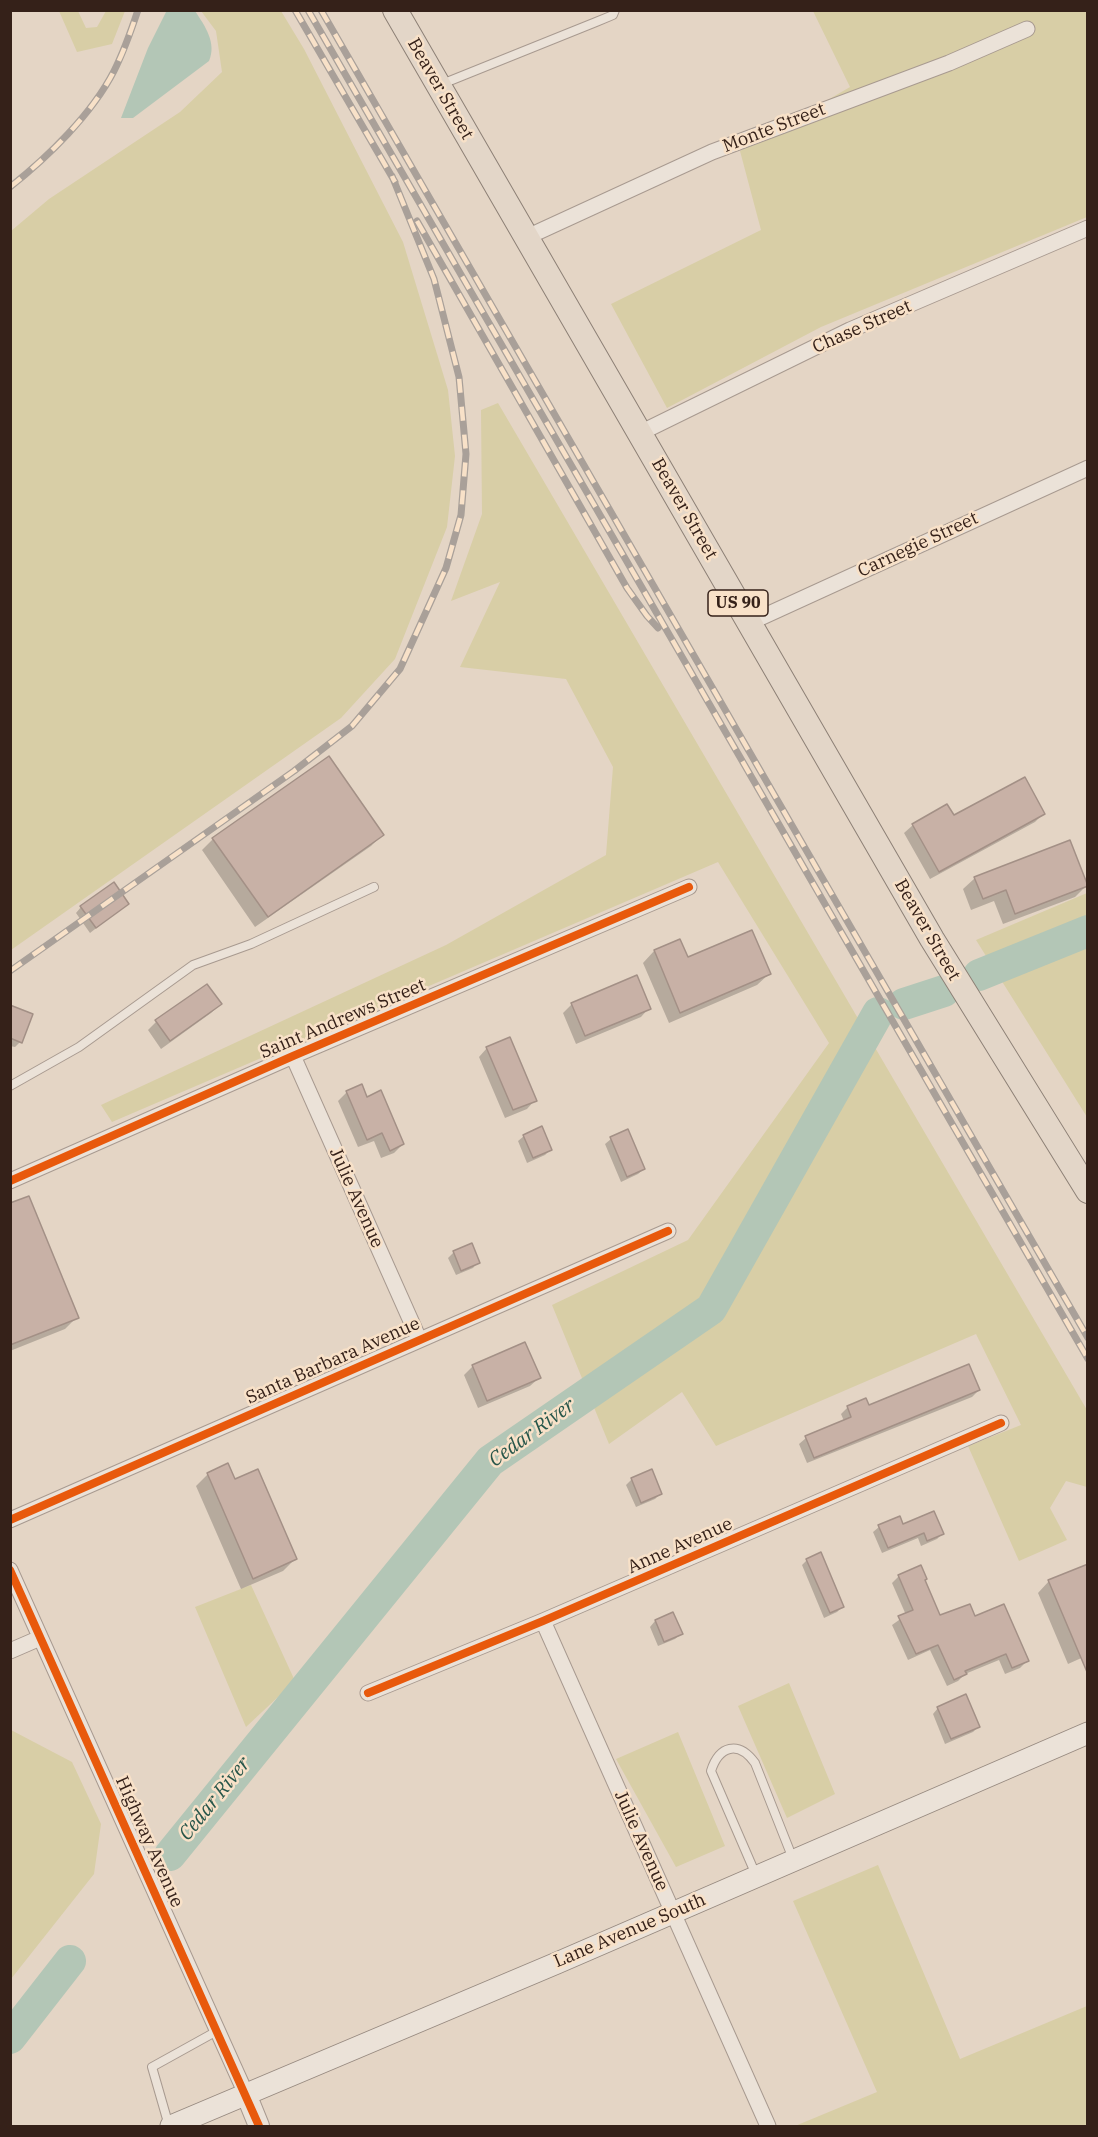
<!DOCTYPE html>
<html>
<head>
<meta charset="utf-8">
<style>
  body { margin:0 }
  #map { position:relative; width:1098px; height:2137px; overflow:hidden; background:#e4d5c5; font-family:"IBM Plex Serif",serif }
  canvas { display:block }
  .frame { position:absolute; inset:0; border:12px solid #352119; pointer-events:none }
</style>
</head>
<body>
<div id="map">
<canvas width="1098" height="2137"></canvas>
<div class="frame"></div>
</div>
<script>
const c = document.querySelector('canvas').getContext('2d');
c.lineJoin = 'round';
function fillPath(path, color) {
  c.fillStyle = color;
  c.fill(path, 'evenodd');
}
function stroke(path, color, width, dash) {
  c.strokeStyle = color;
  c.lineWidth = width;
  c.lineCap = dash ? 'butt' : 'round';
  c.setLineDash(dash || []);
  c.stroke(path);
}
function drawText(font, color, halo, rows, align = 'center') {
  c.font = font + ' "IBM Plex Serif",serif';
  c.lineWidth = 5;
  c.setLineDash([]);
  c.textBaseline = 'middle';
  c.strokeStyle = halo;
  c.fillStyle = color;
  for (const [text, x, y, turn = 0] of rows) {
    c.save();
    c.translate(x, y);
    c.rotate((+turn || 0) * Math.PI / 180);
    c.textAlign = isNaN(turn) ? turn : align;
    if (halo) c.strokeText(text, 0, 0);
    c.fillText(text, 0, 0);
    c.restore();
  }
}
const green = new Path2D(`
  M59 11H78L86 28 97 27 106 11H125L112 44 77 52Z
  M201 11H281L304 49 403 242 448 390 455 456 447 527 395 659 341 718 11 950V231L49 199 180 112 222 72 216 31Z
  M813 11H1087V217L821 327 667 408 611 304 761 230 740 151 850 87Z
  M498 403 1087 1410V1487L1066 1481 1050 1508 1067 1540 1019 1561 968 1446 1021 1425 976 1334 716 1446 682 1392 609 1444 552 1305 688 1240 829 1043 718 862 112 1122 101 1105 446 945 606 855 613 767 566 679 460 667 500 582 451 601 482 514 481 410Z
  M1087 893V1117L976 940Z
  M251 1585 295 1681 246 1727 195 1607Z
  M789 1683 835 1794 787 1818 738 1706Z
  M11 1730 72 1762 101 1824 94 1874 11 1979Z
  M678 1732 725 1846 676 1867 616 1759Z
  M878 1865 960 2059 1087 2006V2126H795L877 2092 793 1901Z`);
const water = new Path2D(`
  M167 10 195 11C205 26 217 43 209 61L133 118H121L148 48Z`);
const shadow = new Path2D(`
  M1043 814 1035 822 930 879 904 833 913 825 953 817Z
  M382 835 371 846 255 927 202 850 213 839Z
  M975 878 1086 886 1075 897 1003 924 994 901 971 910 963 889Z
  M127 904 90 933 76 913 81 907Z
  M679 941 687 959 769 974 757 985 669 1023 643 963 654 951Z
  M220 1004 211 1013 161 1049 148 1030 156 1022Z
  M572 1004 649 1008 641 1017 576 1044 563 1013Z
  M10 1007 20 1042 15 1047 10 1046Z
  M487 1048 535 1100 527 1109 505 1118 479 1057Z
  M347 1092 366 1099 403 1144 394 1153 381 1158 374 1141 358 1147 338 1101Z
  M524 1136 550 1150 545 1155 527 1163 518 1141Z
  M611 1139 644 1169 638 1174 621 1182 605 1144Z
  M10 1205 77 1317 65 1329 10 1351Z
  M454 1252 478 1262 473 1268 456 1275 448 1258Z
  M473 1366 539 1378 530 1386 478 1408 464 1375Z
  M979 1390 972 1397 807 1463 799 1444 806 1438 844 1421 841 1414 848 1407H868Z
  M208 1474 234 1481 295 1559 283 1571 241 1589 196 1486Z
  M632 1479 661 1493 655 1499 636 1507 626 1485Z
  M903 1526 942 1534 937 1539 921 1546 918 1538 882 1553 873 1532 879 1527Z
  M807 1560 842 1607 837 1612 824 1618 802 1565Z
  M899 1576 923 1581 940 1617 974 1618 1027 1661 1020 1668 1005 1674 999 1660 965 1674 958 1681 947 1686 930 1650 908 1660 892 1625 906 1615 892 1583Z
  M1049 1581 1088 1655 1068 1664 1038 1593Z
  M673 1614 681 1634 675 1639 658 1646 650 1627 655 1621Z
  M938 1708 978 1727 973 1732 945 1744 933 1714Z`);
const river = new Path2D(`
  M979 975 1088 931
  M904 1004 944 991
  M170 1855 490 1461 711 1309 878 1013
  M10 2038 70 1961`);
const building = new Path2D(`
  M329 756 384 835 268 917 212 838Z
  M1025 777 1045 814 939 872 912 824 947 804 954 815Z
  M1070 840 1088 886 1015 914 1006 890 983 899 974 877Z
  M114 882 129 904 96 928 80 906Z
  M752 930 771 974 680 1013 654 950 680 939 688 957Z
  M637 975 651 1009 585 1036 571 1003Z
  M207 984 222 1004 170 1041 155 1020Z
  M10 1005 33 1014 22 1043 10 1038Z
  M510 1037 537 1101 513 1110 486 1047Z
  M362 1084 367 1097 381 1090 404 1144 390 1151 382 1133 367 1140 346 1091Z
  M542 1126 552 1150 533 1158 523 1135Z
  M628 1129 645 1169 627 1177 610 1137Z
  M29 1196 79 1318 10 1345V1203Z
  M472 1243 480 1263 461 1271 453 1251Z
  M525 1342 541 1378 487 1401 472 1365Z
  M969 1364 980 1390 814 1458 805 1436 851 1417 847 1406 866 1398 869 1405Z
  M228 1463 235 1479 258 1469 297 1559 253 1579 207 1473Z
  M652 1469 662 1494 641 1503 631 1478Z
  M934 1511 944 1534 927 1541 924 1533 888 1548 878 1525 900 1516 903 1524Z
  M821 1552 844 1607 830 1613 806 1559Z
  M1088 1564V1672H1087L1048 1580Z
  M921 1565 927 1579 925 1580 940 1615 970 1604 975 1616 1004 1604 1029 1661 1012 1668 1006 1654 965 1671 967 1674 954 1680 938 1645 916 1654 898 1616 913 1610 898 1575Z
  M673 1612 683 1634 664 1642 655 1620Z
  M966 1694 980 1727 951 1739 937 1707Z`);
const service = new Path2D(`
  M442 84 596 22 613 15 615 10
  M10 1086 79 1047 193 965 251 944 374 887
  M756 1875 711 1771C719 1746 738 1740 755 1763L793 1859
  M169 2126 152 2067 217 2031`);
const minor = new Path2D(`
  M525 238 712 152 949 63 1027 29
  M640 433 850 330 1088 228
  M749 623 1088 468
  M293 1056 419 1339
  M10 1181 293 1056 689 887
  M10 1520 668 1231
  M10 1570 246 2094
  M543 1621 768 2126
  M10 1651 40 1638
  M368 1693 543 1621 1001 1423`);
const tertiary = new Path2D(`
  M246 2094 259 2126`);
const secondary = new Path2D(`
  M171 2126 557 1963 1088 1733`);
const primary = new Path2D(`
  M395 10 932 939 1088 1191`);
const rail = new Path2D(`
  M295 10 395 182
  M308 10 1088 1359
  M321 10 1088 1338
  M10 187C48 157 92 114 114 71 124 51 131 31 138 10
  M417 221 627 588 647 616 658 628
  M10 971 294 771 352 726 400 669 446 568 461 515 466 454 459 377 434 279 392 176`);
const cycleway = new Path2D(`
  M10 1181 293 1056 689 887
  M10 1520 668 1231
  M10 1570 259 2126
  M368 1693 543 1621 1001 1423`);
const shields = [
  [738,603,60]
];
const shieldNames = [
  ["US 90",738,603]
];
const streetNames = [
  ["Beaver Street",440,89,60],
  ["Monte Street",774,128,-21],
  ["Chase Street",862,327,-24],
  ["Beaver Street",684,509,60],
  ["Carnegie Street",918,545,-25],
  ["Beaver Street",927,930,60],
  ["Saint Andrews Street",343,1019,-23],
  ["Julie Avenue",356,1198,66],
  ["Santa Barbara Avenue",333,1361,-24],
  ["Anne Avenue",680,1546,-24],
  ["Julie Avenue",641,1841,66],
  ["Highway Avenue",149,1842,66],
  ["Lane Avenue South",630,1931,-23]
];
const waterNames = [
  ["Cedar River",532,1433,-36],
  ["Cedar River",215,1799,-51]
];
fillPath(green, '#d8cea6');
fillPath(water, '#b3c6b6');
fillPath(shadow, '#0003');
stroke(river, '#b3c6b6', 32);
fillPath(building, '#c8b1a6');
stroke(building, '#a39086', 1.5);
stroke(service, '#a89a90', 10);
stroke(minor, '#a89a90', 17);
stroke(tertiary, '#a89a90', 22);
stroke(secondary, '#978a80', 23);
stroke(primary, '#8d8076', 26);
stroke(service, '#ebe2d8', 8);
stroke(minor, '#ebe2d8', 15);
stroke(tertiary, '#ebe2d8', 20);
stroke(secondary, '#ebe2d8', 21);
stroke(primary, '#e3d6c8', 24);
stroke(rail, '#a9a099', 7);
stroke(rail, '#f8e1c8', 4.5, [14]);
stroke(cycleway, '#e8590c', 8);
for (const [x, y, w] of shields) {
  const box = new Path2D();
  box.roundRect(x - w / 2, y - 13, w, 26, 4.5);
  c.fillStyle = '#f8e1c8';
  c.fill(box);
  stroke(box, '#352119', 1.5);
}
drawText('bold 16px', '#352119', null, shieldNames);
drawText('18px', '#352119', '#f8e1c8', streetNames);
drawText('italic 20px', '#27564a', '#f8e1c8', waterNames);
</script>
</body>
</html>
